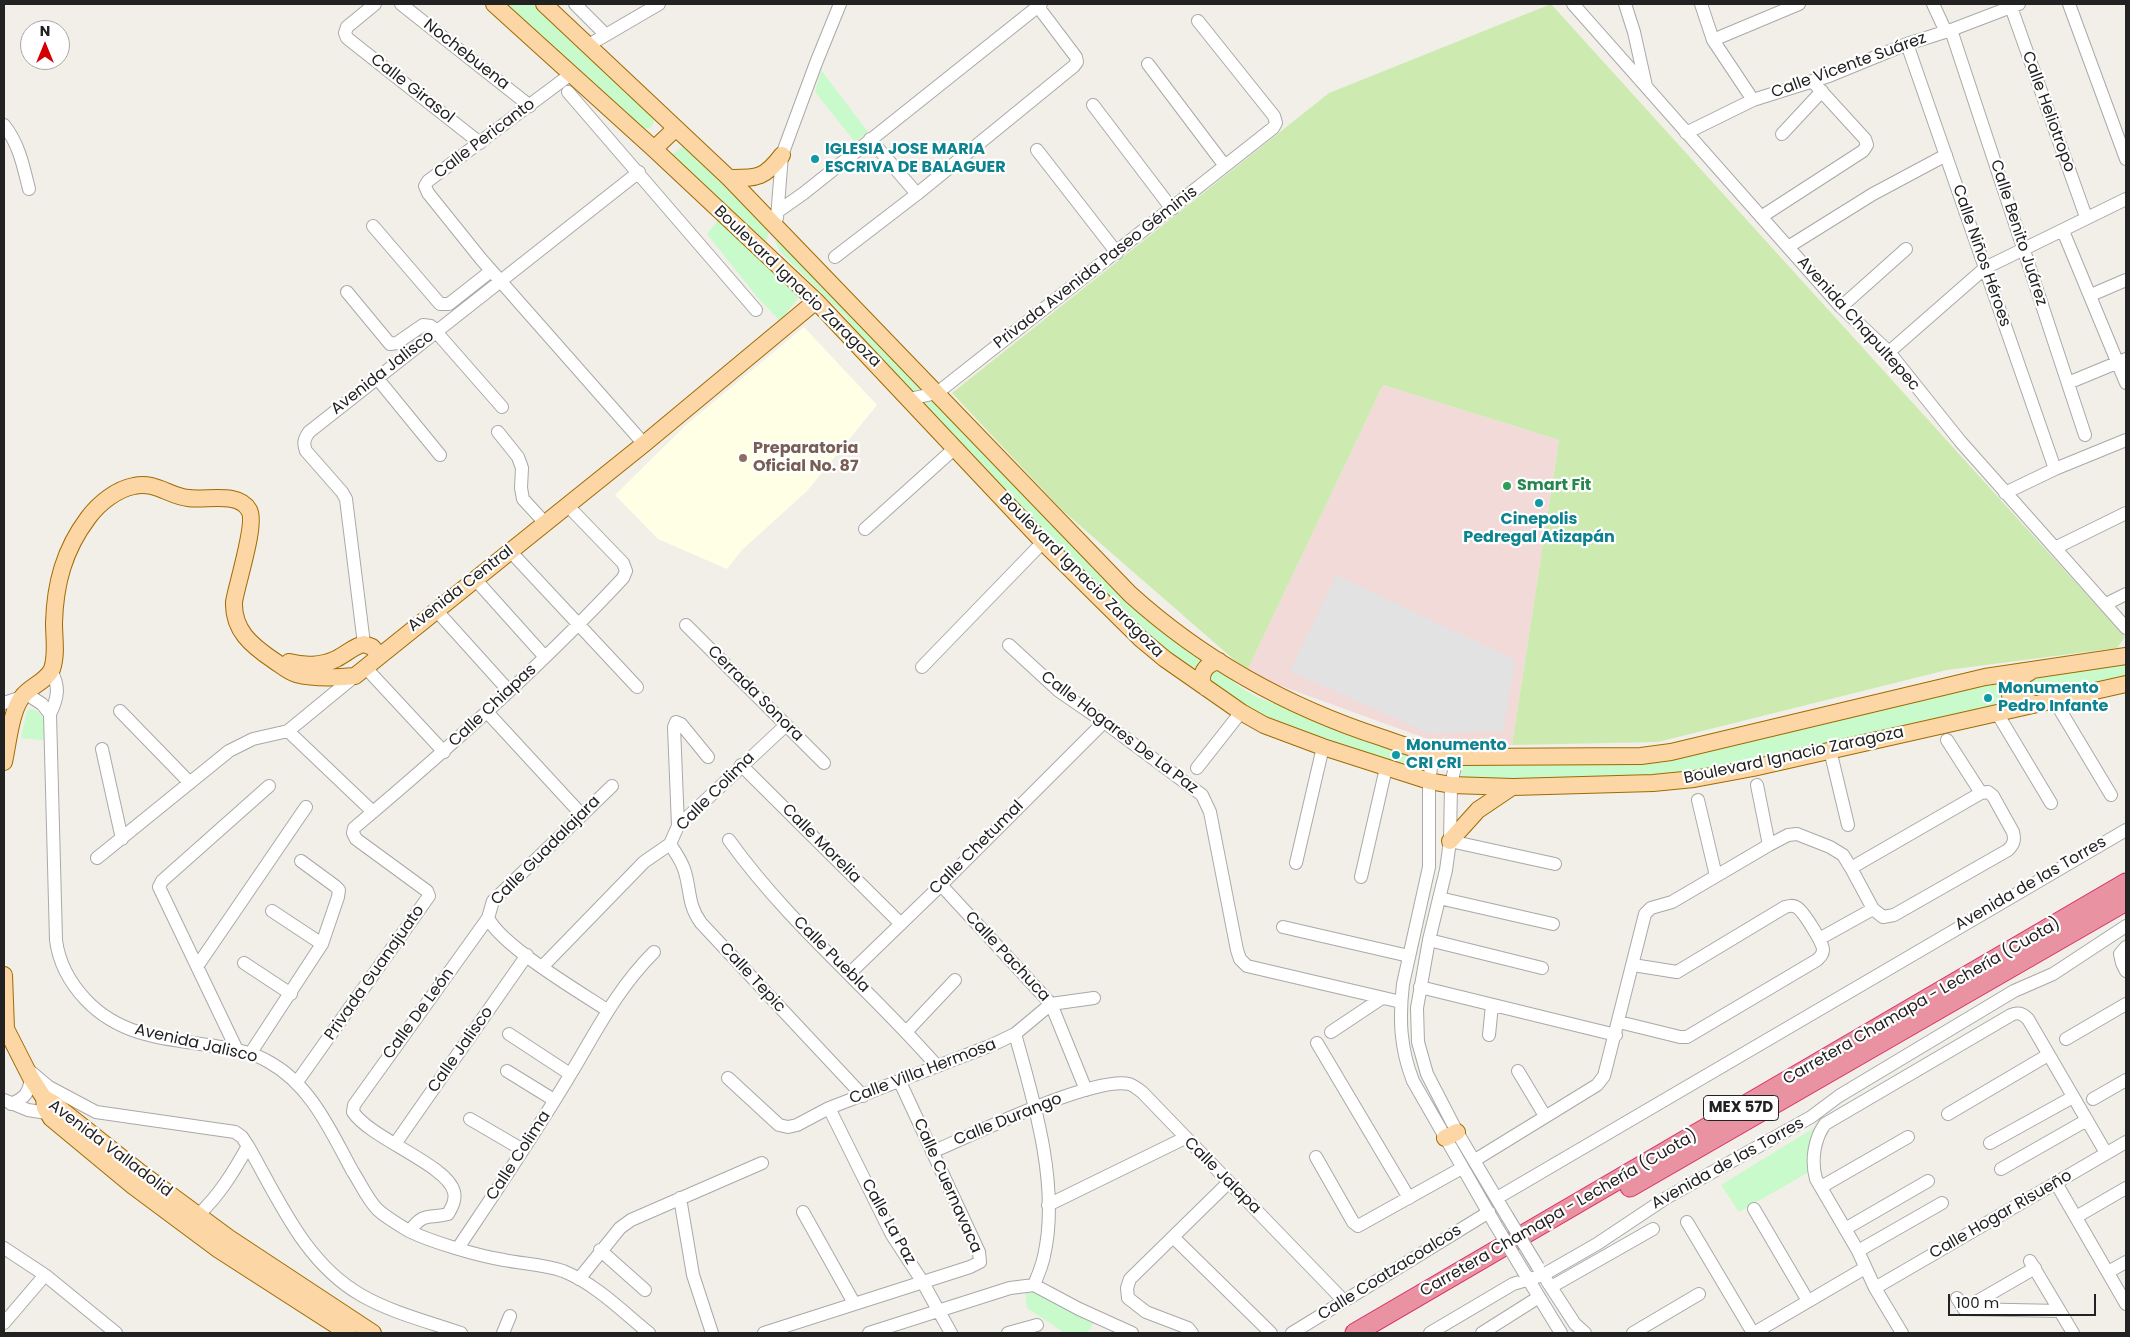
<!DOCTYPE html>
<html>
<head>
<meta charset="utf-8">
<style>
  body { margin:0 }
  #map { position:relative; width:2130px; height:1337px; overflow:hidden; background:#f2efe9; font-family:Poppins,sans-serif }
  canvas { display:block }
  .frame { position:absolute; inset:0; border:5px solid #222; pointer-events:none }
  .north { position:absolute; left:20px; top:20px; width:50px; height:50px; box-sizing:border-box; background:#fff; border:1px solid #a7a7a7; border-radius:50%; rotate:0deg; font-size:14px; font-weight:700; line-height:20px; text-align:center; color:#222 }
  .north::after { content:''; display:block; margin:auto; width:18px; height:22px; background:#d40000; clip-path:polygon(50% 0,100% 100%,50% 72%,0 100%) }
  .scale { position:absolute; left:1948px; top:1294px; width:148px; height:22px; box-sizing:border-box; border:2px solid #222; border-top:0; padding-left:6px; font-size:15px; line-height:18px; white-space:nowrap; color:#222; -webkit-text-stroke:4px #fff; paint-order:stroke }
</style>
</head>
<body>
<div id="map">
<canvas width="2130" height="1337"></canvas>
<div class="frame"></div>
<div class="north">N</div>
<div class="scale">100 m</div>
</div>
<script>
const c = document.querySelector('canvas').getContext('2d');
c.lineJoin = 'round';
function fillPath(path, color) {
  c.fillStyle = color;
  c.fill(path, 'evenodd');
}
function stroke(path, color, width, dash) {
  c.strokeStyle = color;
  c.lineWidth = width;
  c.lineCap = dash ? 'butt' : 'round';
  c.setLineDash(dash || []);
  c.stroke(path);
}
function drawText(font, color, halo, rows, align = 'center') {
  c.font = font + ' Poppins,sans-serif';
  c.lineWidth = 4.5;
  c.setLineDash([]);
  c.textBaseline = 'middle';
  c.strokeStyle = halo;
  c.fillStyle = color;
  for (const [text, x, y, turn = 0] of rows) {
    c.save();
    c.translate(x, y);
    c.rotate((+turn || 0) * Math.PI / 180);
    c.textAlign = isNaN(turn) ? turn : align;
    if (halo) c.strokeText(text, 0, 0);
    c.fillText(text, 0, 0);
    c.restore();
  }
}
const commercial = new Path2D(`
  M1383 385 1559 440 1512 745H1457L1425 738 1267 681 1247 671Z`);
const education = new Path2D(`
  M804 327 877 405 807 491 742 550 727 569 658 539 615 495 686 425Z`);
const grass = new Path2D(`
  M1551 4 2125 637 2117 648 1947 670 1658 742 1512 745 1559 440 1383 385 1247 671 1062 510 952 393 1329 93Z`);
const park = new Path2D(`
  M504 4H534L574 44 654 113V121L651 128 640 129Z
  M821 70 868 132 855 142 815 92Z
  M686 144 769 226 766 248 670 156Z
  M718 220 799 297 780 321 758 298 707 234Z
  M779 232 929 390 914 392 860 340 845 316 780 252 775 241Z
  M936 396 1023 490 1212 659 1196 676 1154 644 1105 595 920 402Z
  M2126 664V680L2029 700 2022 698 2019 691 2022 681Z
  M1207 667 1226 672C1234 685 1246 691 1259 698L1422 756C1424 763 1421 770 1413 770L1253 712 1204 680Z
  M2006 680 2012 704 1673 779 1598 780 1462 778 1461 773 1462 765 1600 762Z
  M29 709C45 710 48 728 49 741L21 738 27 711Z
  M1817 1126 1809 1172 1739 1212 1721 1185Z
  M1034 1287 1096 1320 1087 1333H1065L1027 1308 1025 1289Z`);
const parking = new Path2D(`
  M1336 575 1515 660 1503 731 1428 733 1290 671Z`);
const minor = new Path2D(`
  M375 4 347 27 345 33 347 38 480 143
  M401 4 530 106
  M575 4 605 34
  M1573 4 1841 307 1889 352 1960 441 2126 628
  M1625 4 1634 32 1646 86
  M1701 4 1713 40 1753 100
  M1933 4 1946 32
  M2069 4 2126 159
  M2011 7 2086 217
  M1951 30 2085 435
  M1713 40 1799 4
  M1907 44 2055 469
  M587 46 659 4
  M1148 64 1225 166
  M571 74 428 181 425 186 428 193 481 259 644 444
  M568 92 756 310
  M1093 105 1172 209
  M4 125C19 144 23 165 29 189
  M1686 133 1753 100 1829 76 1907 44 1951 30 2019 4
  M1782 134 1822 91
  M870 139 917 194
  M1037 150 1117 253
  M777 212 804 193 1041 4
  M1761 217 1863 151 1867 145 1865 139 1812 81
  M777 218 782 155 816 63 840 4
  M373 226 440 304H449L491 271
  M2063 231 2126 383
  M1788 247 1873 194 1946 155
  M835 257 917 194 1074 66 1077 62 1076 57 1036 4
  M347 292 390 344 397 343 423 325 431 326 502 407
  M2091 295 2126 280
  M1841 307 1906 249
  M1889 352 1985 268 2126 199
  M377 378 440 455
  M2068 383 2126 359
  M909 399 937 393 1273 128 1276 123 1274 116 1198 21
  M498 432 518 457 522 468 521 488 523 499 545 523
  M2005 493 2055 469 2126 440
  M865 529 955 448
  M2055 548 2126 513
  M510 551 637 687
  M475 579 545 657
  M2106 604 2126 594
  M436 610 509 691
  M686 625 824 763
  M364 644 346 499 342 492 306 451C303 443 304 439 309 432L639 172
  M1009 645 1059 691 1104 722 1202 795 1210 812 1237 950 1240 959 1247 966 1401 1002
  M365 667 444 752
  M922 667 1043 542
  M51 671C60 686 58 698 50 714L56 940C59 964 70 983 86 1000 121 1037 167 1039 215 1046 233 1049 253 1052 269 1062 311 1085 331 1132 353 1172 361 1184 367 1199 378 1210 387 1218 399 1225 409 1231 432 1242 478 1256 504 1260 523 1264 544 1264 563 1271 596 1284 623 1312 649 1333
  M25 693 42 704 50 714
  M2054 700 2111 795
  M4 703 22 697
  M120 711 190 783
  M487 712 582 815
  M1997 713 2051 803
  M288 731 373 812
  M102 749 122 839
  M1830 750 1848 825
  M1433 755 1429 781V867L1403 984C1399 1018 1400 1048 1413 1081L1495 1224
  M1457 757 1451 785 1450 841 1446 870 1429 940 1417 1008 1418 1042 1427 1074 1457 1132 1507 1216
  M741 765 901 924
  M1197 768 1241 712
  M1757 785 1769 845
  M1698 800 1716 876
  M678 826 674 727 676 722 681 724 708 757
  M729 840C789 924 870 989 937 1066
  M1450 841 1555 864
  M670 844C675 852 681 860 684 869 691 889 687 904 701 923L863 1096
  M97 858 229 751 253 739 288 731 355 676
  M1296 863 1323 747
  M1851 868 1981 793
  M1361 877 1386 768
  M941 885 1051 1004 1086 1090
  M1439 898 1553 924
  M272 911 322 944
  M1283 927 1409 956
  M1819 939 1873 909
  M1429 940 1542 968
  M2126 947 2120 954 2122 963 2126 971
  M244 963 291 994
  M198 965 306 807
  M542 967 644 862 670 844 678 826 786 725
  M849 974 941 885 1104 722
  M1420 987 1616 1035
  M607 1010C578 991 502 946 488 918L493 901 612 786
  M1619 1022 1680 1037H1687L1817 960C1820 957 1823 955 1823 950 1823 943 1803 910 1796 907 1793 905 1789 906 1785 907L1677 972 1633 965
  M907 1031 955 980
  M1331 1032 1382 998
  M509 1034 570 1074
  M1015 1034C1034 1101 1060 1186 1044 1256 1042 1266 1038 1275 1034 1285
  M1489 1035 1492 1005
  M2066 1039 2126 1004
  M1317 1043 1409 1198
  M237 1050 159 887 162 881 269 786
  M250 1054 322 944 338 897 339 890 335 886 301 861
  M30 1071 49 1087 96 1112 235 1132 242 1137 248 1146C279 1200 305 1263 361 1295 390 1312 429 1322 461 1333
  M507 1071 554 1100
  M1518 1071 1545 1116
  M728 1078 779 1125 788 1127 797 1125 829 1108 992 1045 1015 1034 1051 1004 1094 998
  M297 1082 429 896 427 891 356 839 353 833 354 828C448 749 540 667 623 578L626 571 623 563 567 505
  M2093 1099 2126 1080
  M4 1100 28 1110 47 1113
  M11 1104C25 1098 29 1093 31 1078
  M829 1108 892 1235 922 1281 951 1333
  M1948 1114 2048 1055
  M470 1119 523 1150
  M1990 1143 2073 1097
  M395 1144 527 955
  M932 1152C970 1136 1093 1076 1129 1084 1133 1085 1138 1089 1142 1092L1344 1301
  M1316 1157 1353 1222 1358 1226 1462 1168
  M1475 1160 1597 1085 1604 1076 1645 914 1651 908 1672 902 1769 845 1788 835 1797 834 1830 847 1843 855 1851 868 1873 909 1883 917 1894 915 2008 850C2014 844 2015 840 2013 832L1993 796 1988 792 1981 793 1947 740
  M2001 1169 2087 1120
  M2056 1183 2126 1304
  M1821 1187 1908 1137
  M680 1198 693 1275 712 1333
  M1497 1198 2126 830
  M1048 1205 1185 1138
  M1754 1209 1808 1301
  M803 1212 854 1303
  M198 1215C219 1196 234 1171 248 1146
  M2076 1217 2126 1188
  M1687 1222 1753 1333
  M1845 1229 1928 1181
  M410 1231C423 1212 428 1219 448 1214 452 1207 456 1200 454 1192 448 1165 371 1139 353 1112L354 1105 488 918
  M1173 1237 1271 1333
  M4 1248 45 1275 116 1333
  M458 1248C496 1191 535 1134 570 1075 597 1030 617 989 654 952
  M600 1250 645 1290
  M1858 1251 1942 1203
  M2030 1261 2073 1333
  M2108 1272 2126 1262
  M1525 1274 1561 1333
  M579 1279 620 1228 631 1220 762 1163
  M1547 1281 1575 1324 1585 1333
  M1034 1285 1079 1309 1132 1333
  M1551 1287 1653 1229
  M1875 1288 2126 1142
  M1957 1298 1964 1309
  M1964 1309 2060 1311
  M1964 1309 2035 1268
  M4 1323 45 1275
  M503 1333 510 1316
  M764 1333 970 1267 980 1262 979 1252 900 1082
  M869 1333 1010 1288 1034 1285
  M1008 1333 1037 1325
  M1192 1333 1188 1328 1146 1312 1128 1298 1127 1288 1130 1279 1229 1182
  M1292 1333 1489 1212
  M1430 1333 1513 1284 1543 1275 1597 1244 1666 1198 1811 1117 1839 1096 2014 991 2053 974 2126 926
  M1482 1333 1539 1297
  M1633 1333 1699 1294
  M1754 1333 1865 1268
  M1902 1333 1875 1288 1858 1251 1816 1179C1811 1161 1814 1139 1825 1124L2011 1015C2018 1012 2022 1013 2028 1019L2106 1153`);
const major = new Path2D(`
  M494 4 654 149 816 301 1043 542 1141 639 1165 659 1241 712 1264 725 1323 747 1429 781 1451 785 1513 787 1653 783 1694 779 1753 768 2126 684
  M544 4 729 178 1130 594C1203 660 1290 708 1383 738 1408 747 1431 755 1457 757L1641 756 1671 752 1985 677 2126 656
  M654 149 675 129
  M729 178C757 178 764 179 782 155
  M289 662C304 666 322 666 336 659 346 654 354 646 364 644L372 647 379 655
  M2030 672 2015 681 2010 695 2018 702 2032 703
  M1206 688 1202 683C1201 670 1207 664 1219 661
  M4 762C8 744 11 711 22 697 30 686 46 682 52 669 57 655 54 638 54 623 55 584 64 550 88 518 99 503 117 489 134 486 155 481 169 496 188 498 206 501 238 491 249 510 257 523 237 583 234 602 233 630 251 645 273 660 281 665 287 671 296 674 315 679 335 678 355 676L644 444 816 301
  M1450 841 1478 810 1512 787
  M4 975 6 1028
  M4 1025 31 1078 44 1098
  M44 1098 53 1103 141 1173 229 1238 373 1333
  M44 1098 45 1108 51 1118 133 1186 219 1250 348 1333
  M1445 1138 1457 1132`);
const highway = new Path2D(`
  M1630 1187 2126 901
  M1355 1333 2126 883`);
const minorBridge = new Path2D(`
  M1507 1216 1538 1267
  M1495 1224 1525 1274`);
const markers = [
  [815,159,5,"#0f9aa8"],
  [743,458,5,"#8d6e63"],
  [1507,486,5,"#2e9e5b"],
  [1539,503,5,"#0f9aa8"],
  [1988,698,5,"#0f9aa8"],
  [1396,755,5,"#0f9aa8"]
];
const shields = [
  [1741,1108,75]
];
const shieldNames = [
  ["MEX 57D",1741,1108]
];
const streetNames = [
  ["Nochebuena",466,55,38],
  ["Calle Vicente Suárez",1849,66,-20],
  ["Calle Girasol",412,89,38],
  ["Calle Heliotropo",2048,112,70],
  ["Calle Pericanto",485,139,-37],
  ["Calle Benito Juárez",2018,233,72],
  ["Calle Niños Héroes",1981,256,71],
  ["Privada Avenida Paseo Géminis",1096,268,-38],
  ["Boulevard Ignacio Zaragoza",797,287,44],
  ["Avenida Chapultepec",1858,324,48],
  ["Avenida Jalisco",383,373,-38],
  ["Boulevard Ignacio Zaragoza",1081,576,45],
  ["Avenida Central",461,589,-38],
  ["Cerrada Sonora",755,694,45],
  ["Calle Chiapas",493,706,-43],
  ["Calle Hogares De La Paz",1119,733,37],
  ["Boulevard Ignacio Zaragoza",1794,756,-12],
  ["Calle Colima",716,792,-45],
  ["Calle Morelia",821,844,45],
  ["Calle Chetumal",977,848,-45],
  ["Calle Guadalajara",546,851,-45],
  ["Avenida de las Torres",2031,884,-30],
  ["Calle Puebla",831,955,45],
  ["Calle Pachuca",1007,957,47],
  ["Privada Guanajuato",375,973,-55],
  ["Calle Tepic",752,978,47],
  ["Carretera Chamapa - Lechería (Cuota)",1922,1002,-30],
  ["Calle De León",419,1014,-54],
  ["Avenida Jalisco",196,1044,13],
  ["Calle Jalisco",461,1050,-55],
  ["Calle Villa Hermosa",923,1072,-21],
  ["Calle Durango",1008,1120,-22],
  ["Avenida Valladolid",110,1149,37],
  ["Calle Colima",519,1156,-57],
  ["Avenida de las Torres",1728,1164,-29],
  ["Calle Jalapa",1222,1176,45],
  ["Calle Cuernavaca",947,1186,66],
  ["Carretera Chamapa - Lechería (Cuota)",1559,1214,-30],
  ["Calle Hogar Risueño",2001,1215,-30],
  ["Calle La Paz",888,1222,61],
  ["Calle Coatzacoalcos",1390,1273,-32]
];
const cultureNames = [
  ["IGLESIA JOSE MARIA",825,150],
  ["ESCRIVA DE BALAGUER",825,168],
  ["Cinepolis",1539,520,"center"],
  ["Pedregal Atizapán",1539,538,"center"],
  ["Monumento",1998,689],
  ["Pedro Infante",1998,707],
  ["Monumento",1406,746],
  ["CRI cRI",1406,764]
];
const educationNames = [
  ["Preparatoria",753,449],
  ["Oficial No. 87",753,467]
];
const leisureNames = [
  ["Smart Fit",1517,486]
];
fillPath(commercial, '#f2dad9');
fillPath(education, '#ffffe5');
fillPath(grass, '#cdebb0');
fillPath(park, '#c8facc');
fillPath(parking, '#e2e2e2');
stroke(minor, '#a9a9a9', 14);
stroke(major, '#a06b00', 18);
stroke(highway, '#dc2a67', 21);
stroke(minor, '#fff', 12);
stroke(major, '#fcd6a4', 16);
stroke(highway, '#e892a2', 19);
stroke(minorBridge, '#a9a9a9', 14, []);
stroke(minorBridge, '#fff', 12);
for (const [x, y, r, color] of markers) {
  const dot = new Path2D();
  dot.arc(x, y, r, 0, 2 * Math.PI);
  c.fillStyle = color;
  c.fill(dot);
  stroke(dot, '#fff', 2);
}
for (const [x, y, w] of shields) {
  const box = new Path2D();
  box.roundRect(x - w / 2, y - 12.5, w, 25, 4);
  c.fillStyle = '#fff';
  c.fill(box);
  stroke(box, '#222', 1);
}
drawText('bold 15px', '#222', null, shieldNames);
drawText('16px', '#222', '#fff', streetNames);
drawText('bold 16px', '#0d838f', '#fff', cultureNames, 'left');
drawText('bold 16px', '#785e54', '#fff', educationNames, 'left');
drawText('bold 16px', '#27864d', '#fff', leisureNames, 'left');
</script>
</body>
</html>
